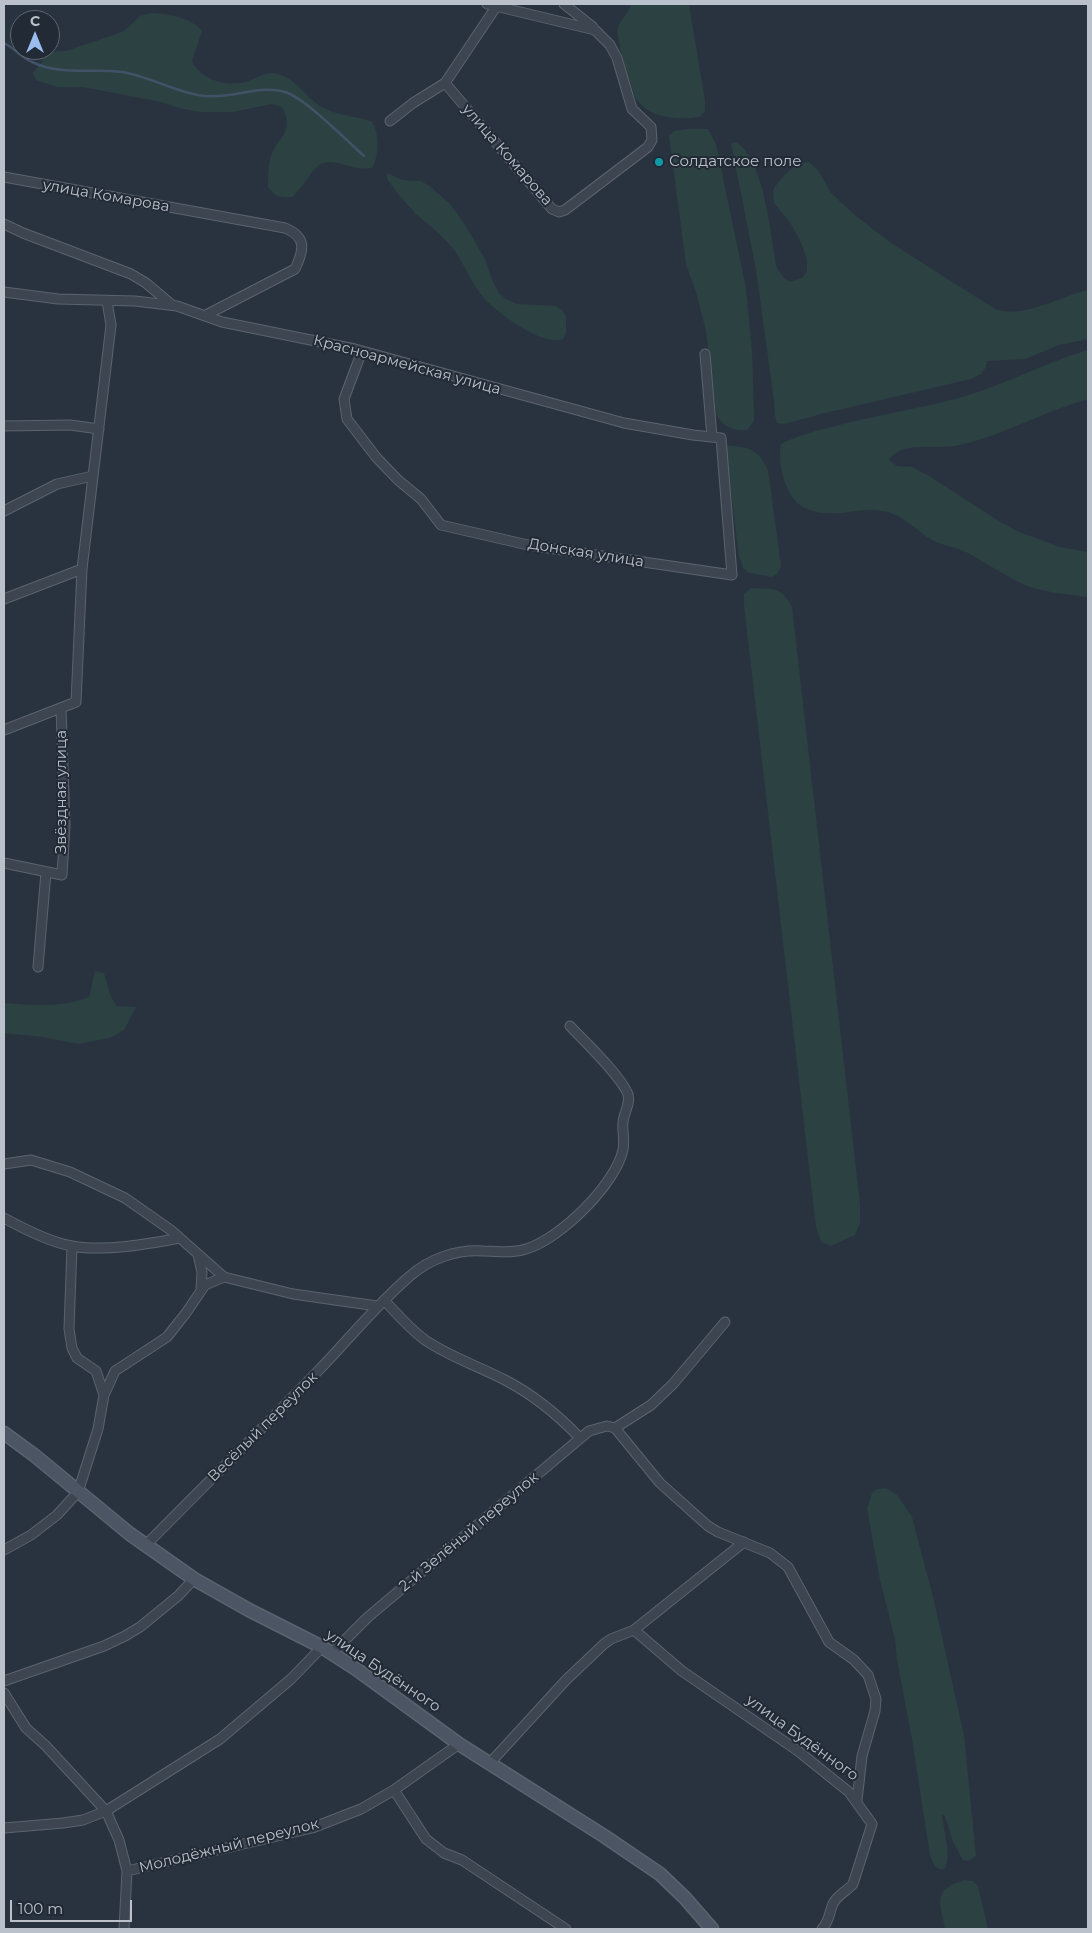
<!DOCTYPE html>
<html>
<head>
<meta charset="utf-8">
<style>
  body { margin:0 }
  #map { position:relative; width:1092px; height:1933px; overflow:hidden; background:#293340; font-family:Montserrat,sans-serif }
  canvas { display:block }
  .frame { position:absolute; inset:0; border:5px solid #bac1ca; pointer-events:none }
  .north { position:absolute; left:10px; top:10px; width:50px; height:50px; box-sizing:border-box; background:#222a35; border:1px solid #5f6671; border-radius:50%; rotate:0deg; font-size:14px; font-weight:700; line-height:20px; text-align:center; color:#bac1ca }
  .north::after { content:''; display:block; margin:auto; width:18px; height:22px; background:#9abcef; clip-path:polygon(50% 0,100% 100%,50% 72%,0 100%) }
  .scale { position:absolute; left:10px; top:1900px; width:122px; height:22px; box-sizing:border-box; border:2px solid #bac1ca; border-top:0; padding-left:6px; font-size:15px; line-height:18px; white-space:nowrap; color:#bac1ca; -webkit-text-stroke:4px #222a35; paint-order:stroke }
</style>
</head>
<body>
<div id="map">
<canvas width="1092" height="1933"></canvas>
<div class="frame"></div>
<div class="north">С</div>
<div class="scale">100 m</div>
</div>
<script>
const c = document.querySelector('canvas').getContext('2d');
c.lineJoin = 'round';
function fillPath(path, color) {
  c.fillStyle = color;
  c.fill(path, 'evenodd');
}
function stroke(path, color, width, dash) {
  c.strokeStyle = color;
  c.lineWidth = width;
  c.lineCap = dash ? 'butt' : 'round';
  c.setLineDash(dash || []);
  c.stroke(path);
}
function drawText(font, color, halo, rows, align = 'center') {
  c.font = font + ' Montserrat,sans-serif';
  c.lineWidth = 4;
  c.setLineDash([]);
  c.textBaseline = 'middle';
  c.strokeStyle = halo;
  c.fillStyle = color;
  for (const [text, x, y, turn = 0] of rows) {
    c.save();
    c.translate(x, y);
    c.rotate((+turn || 0) * Math.PI / 180);
    c.textAlign = isNaN(turn) ? turn : align;
    if (halo) c.strokeText(text, 0, 0);
    c.fillText(text, 0, 0);
    c.restore();
  }
}
const green = new Path2D(`
  M631 4H689L705 100V111L700 117C677 120 648 119 635 97 631 83 615 39 618 28 620 19 629 14 631 4Z
  M151 13C168 14 191 17 202 31L192 61C200 78 222 86 241 83 252 82 262 72 273 73 295 76 303 95 320 106 335 115 354 116 371 121 380 131 379 158 372 168 367 168 362 169 357 168 342 165 325 155 314 170 306 180 302 187 292 197 281 198 275 197 268 187 268 178 268 169 270 160 276 136 296 134 282 107L272 104 233 112H201L179 108 161 102 83 87H57L36 80 33 73 42 62 46 52 66 51 111 36 124 31 140 16Z
  M687 129H708L716 144 746 288 752 351 754 413V421L747 430C733 431 723 427 716 414L706 331 697 295 686 264 669 136 674 131Z
  M735 142C765 156 770 238 777 268L784 278 790 282 802 278 807 271V259L799 238 789 221 774 203 773 190C781 178 794 162 809 162L818 170 831 193 856 216 891 243 995 309C1023 319 1059 297 1088 290V339L1059 345 1025 359 987 361 986 367 981 374 971 379 825 413 784 424 777 423 775 416 774 401 756 269 731 143Z
  M387 173 403 180 421 181 431 187 450 204 464 223 485 259 493 282 499 293 506 299 517 304 555 306 562 310 566 316V333L563 339C544 347 498 314 485 299 470 283 464 261 450 245 440 233 427 224 416 214 405 203 396 191 387 179Z
  M1088 350V399C1042 412 1001 437 954 446 935 449 900 441 889 460L897 466 912 467 929 476 999 521 1017 531 1060 547 1088 552V597C1067 594 1045 593 1025 585 1005 576 987 563 968 553 957 547 944 546 932 540 918 532 907 519 891 513 864 503 834 522 805 508 785 499 777 463 781 444 796 436 812 432 828 428 870 416 913 410 955 399 1001 387 1043 363 1088 350Z
  M727 446C749 446 758 450 768 470L781 566 778 573 772 577 749 573 743 568 739 556 726 452Z
  M751 588C772 589 781 586 792 607L860 1204V1223L855 1235 831 1246 821 1242 816 1227 744 605V594Z
  M95 971 104 973 110 994 116 1006 136 1007 124 1030 110 1038 78 1044 43 1037 4 1033V1003C32 1005 62 1008 89 997Z
  M886 1488 897 1495 912 1517 934 1601 964 1735 976 1856 968 1861 963 1860 953 1842 945 1816 942 1815 948 1853 946 1867 942 1870C934 1868 933 1862 930 1855L912 1739 897 1660 895 1639 880 1580 867 1509 872 1493 877 1489Z
  M964 1880 973 1881 978 1886 988 1929H945C940 1901 932 1890 964 1880Z`);
const stream = new Path2D(`
  M4 43C14 48 22 58 32 62 61 76 91 68 122 72 149 76 179 94 206 96 234 99 261 83 288 93 309 102 346 140 364 156`);
const minor = new Path2D(`
  M564 4 593 27
  M445 83 552 209 559 212 565 210 648 147 652 140 651 127 632 109 617 58 610 45 595 30 487 4
  M390 121 413 103 445 83 498 4
  M4 177 285 228C307 237 304 250 295 269L206 315
  M4 224 23 233 131 274 146 283 172 305
  M4 292 58 299 135 301 177 306 222 322 355 349 624 423 693 435 721 438 732 575 528 545 441 525 421 499 398 480 376 457 347 419 344 399 362 351
  M705 354 712 437
  M4 426 70 425 99 429
  M4 511 57 484 93 476
  M4 599 82 569
  M4 730 76 702 82 569 111 325 107 301
  M4 863 62 875 65 826 61 708
  M38 967 46 872
  M4 1164 31 1160 70 1172 125 1198 172 1231 224 1277 293 1294 377 1306
  M4 1218C24 1229 49 1242 72 1246 104 1252 148 1244 180 1238
  M72 1246 69 1329 72 1348 77 1358 96 1371 104 1395
  M198 1255 202 1272 201 1289
  M384 1300C397 1314 410 1329 425 1340 450 1357 478 1366 505 1380 534 1395 558 1415 580 1438
  M615 1428 660 1483 708 1526 718 1532 770 1553 788 1567 829 1642 854 1660 868 1675 876 1699 875 1711 862 1756 857 1801
  M146 1545C204 1486 262 1429 319 1370 349 1339 377 1304 410 1276 429 1259 457 1249 483 1251 498 1251 512 1254 526 1249 560 1239 615 1185 623 1150 625 1141 622 1131 623 1122 624 1112 632 1101 627 1092 618 1073 585 1042 570 1026
  M4 1550 31 1535 57 1515 78 1492 98 1429 104 1395 115 1371 167 1337 186 1313 205 1285 224 1277
  M634 1630 682 1671 798 1751 849 1792 872 1824 853 1884C848 1890 838 1895 834 1902 829 1911 830 1921 822 1929
  M331 1654 368 1617 589 1431 607 1426 615 1428 651 1405 673 1384 725 1322
  M4 1681 104 1646 125 1636 140 1627 178 1596 194 1579
  M4 1693 26 1728 46 1746 106 1811 119 1840 127 1871 124 1929
  M490 1763 566 1680 604 1644 611 1639 634 1630 744 1542
  M394 1790 426 1839 444 1853 462 1860 566 1929
  M4 1828 63 1823 83 1820 106 1811 220 1739 291 1679 322 1647
  M127 1871 312 1828 361 1809 394 1790 459 1744`);
const secondary = new Path2D(`
  M4 1433 34 1455 130 1534 194 1579 249 1610 322 1647 356 1669 459 1744 604 1836 660 1874 685 1898 712 1929`);
const markers = [
  [659,162,5,"#0f9aa8"]
];
const streetNames = [
  ["улица Комарова",507,155,49],
  ["улица Комарова",106,196,10],
  ["Красноармейская улица",407,365,15],
  ["Донская улица",586,553,9],
  ["Звёздная улица",62,792,-90],
  ["Весёлый переулок",263,1427,-45],
  ["2-й Зелёный переулок",469,1532,-40],
  ["улица Будённого",383,1671,34],
  ["улица Будённого",802,1738,36],
  ["Молодёжный переулок",229,1846,-14]
];
const poiNames = [
  ["Солдатское поле",669,162]
];
fillPath(green, '#2c4142');
stroke(stream, '#415267', 2.5);
stroke(minor, '#5b636d', 11);
stroke(secondary, '#5b636d', 15);
stroke(minor, '#3d4550', 9);
stroke(secondary, '#4c5563', 12);
for (const [x, y, r, color] of markers) {
  const dot = new Path2D();
  dot.arc(x, y, r, 0, 2 * Math.PI);
  c.fillStyle = color;
  c.fill(dot);
  stroke(dot, '#222a35', 2);
}
drawText('15px', '#bac1ca', '#222a35', streetNames);
drawText('15px', '#bac1ca', '#222a35', poiNames, 'left');
</script>
</body>
</html>
